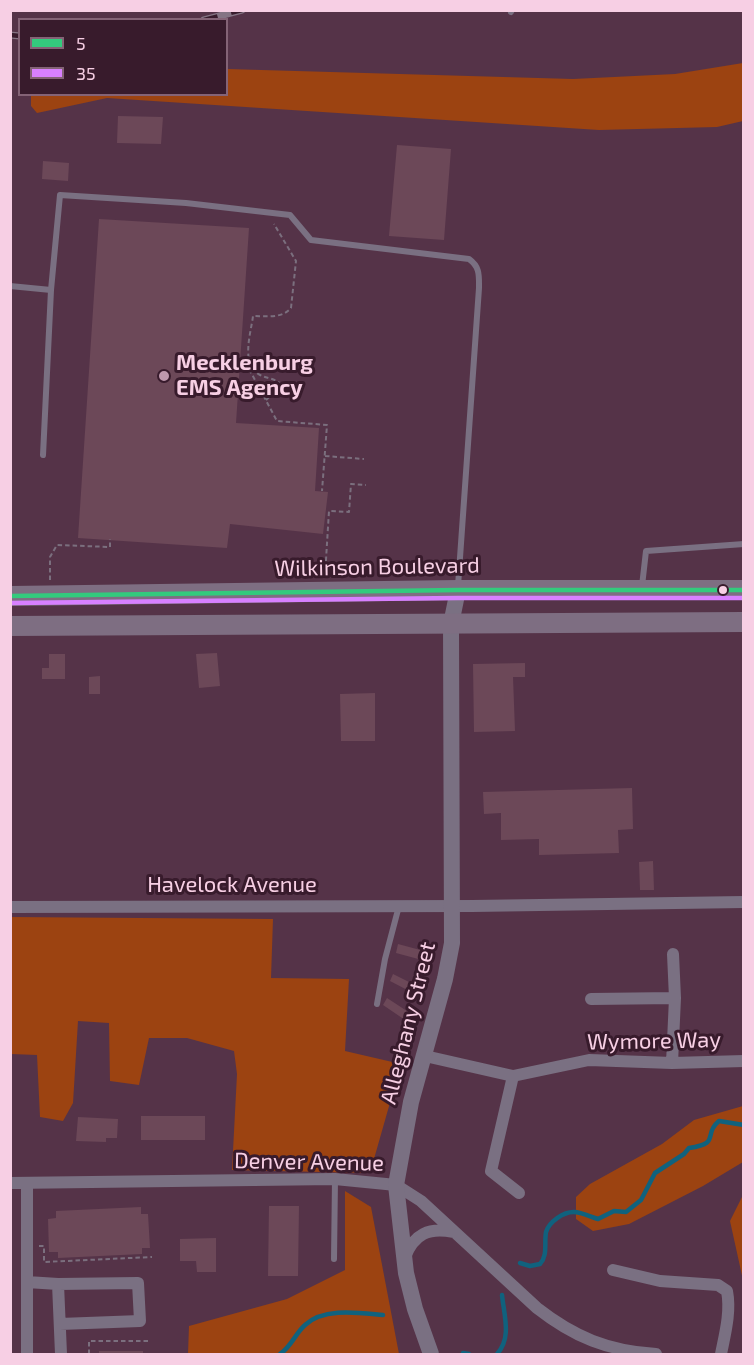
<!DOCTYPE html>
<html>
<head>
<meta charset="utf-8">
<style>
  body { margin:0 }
  #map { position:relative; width:754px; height:1365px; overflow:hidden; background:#553348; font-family:"Exo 2",sans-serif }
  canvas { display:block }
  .frame { position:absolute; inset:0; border:12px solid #f7cfe4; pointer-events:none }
  .legend { position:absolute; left:18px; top:18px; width:210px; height:78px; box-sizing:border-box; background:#381b2c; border:2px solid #846376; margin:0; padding:8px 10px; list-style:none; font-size:18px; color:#f7cfe4 }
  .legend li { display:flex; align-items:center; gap:12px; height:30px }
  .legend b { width:30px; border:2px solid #846376 }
</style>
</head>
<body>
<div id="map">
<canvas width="754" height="1365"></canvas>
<div class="frame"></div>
<ul class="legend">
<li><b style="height:8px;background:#33ca7d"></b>5</li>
<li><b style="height:8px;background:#d880ff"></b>35</li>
</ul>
</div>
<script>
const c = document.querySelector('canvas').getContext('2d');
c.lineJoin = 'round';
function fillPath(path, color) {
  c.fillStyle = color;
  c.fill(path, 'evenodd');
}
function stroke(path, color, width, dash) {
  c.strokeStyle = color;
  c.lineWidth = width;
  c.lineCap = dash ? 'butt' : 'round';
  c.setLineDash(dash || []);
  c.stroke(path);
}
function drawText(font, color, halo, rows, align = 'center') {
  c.font = font + ' "Exo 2",sans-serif';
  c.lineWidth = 6;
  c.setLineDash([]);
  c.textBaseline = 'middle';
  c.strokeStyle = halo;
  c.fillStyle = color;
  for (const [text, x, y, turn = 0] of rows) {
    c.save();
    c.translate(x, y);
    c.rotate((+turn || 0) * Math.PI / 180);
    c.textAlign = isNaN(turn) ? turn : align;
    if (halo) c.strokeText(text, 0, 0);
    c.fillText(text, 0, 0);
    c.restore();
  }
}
const green = new Path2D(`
  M743 63V121L717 127 599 130 107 98 37 113 31 106V95L226 94 227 69 573 79 675 74Z
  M11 917 273 919 271 978 349 979 345 1051 401 1064 370 1173 232 1170 237 1074 234 1051 187 1038H149L139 1085 110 1081 109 1023 78 1021 73 1103 63 1121 40 1117 37 1055 11 1054Z
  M743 1106V1162L703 1186 629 1224 593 1231 576 1219V1197L590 1184 662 1144 694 1120Z
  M345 1191 371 1207 399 1354H188L189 1326 287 1299 345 1270Z
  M743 1195V1280L730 1221Z`);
const stream = new Path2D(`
  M520 1263 530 1266 540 1264C548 1255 544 1244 546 1232 549 1222 564 1211 575 1212 583 1213 591 1217 598 1219L614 1211 626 1212 641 1200 655 1173 684 1154 689 1148C722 1143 702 1135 719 1121L744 1125
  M463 1353 469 1354
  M280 1354C291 1347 295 1334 305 1325 324 1307 360 1313 383 1315
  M497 1354C512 1338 504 1315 502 1295`);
const building = new Path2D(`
  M118 116 163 117 161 144 117 143Z
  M397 145 451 149 444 240 389 236Z
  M43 161 69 163 68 181 42 179Z
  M99 219 249 228 236 423 319 428 315 491 328 492 323 534 230 524 227 548 78 538Z
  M217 653 220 686 199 688 196 654Z
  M49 654H65V679H42V668H49Z
  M525 663V677H513L515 731 474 732 473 664Z
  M100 676V694H89V677Z
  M375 693V741H341L340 694Z
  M632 788 633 829 618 830 619 853 539 855V839L501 840V813L484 814 483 792Z
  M653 861 654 890H640L639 862Z
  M398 944 424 951 422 960 396 953Z
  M393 974 419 987 415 994 390 981Z
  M387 998 413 1015 408 1022 383 1005Z
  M141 1116H205V1140H141Z
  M78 1117 118 1119 117 1138H106V1142L76 1141Z
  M269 1206H299L298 1276H268Z
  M141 1207V1214H148L150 1248H142V1254L58 1258V1252H49L48 1219 56 1218V1211Z
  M216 1238V1272H197L196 1261H180V1239Z
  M99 1351H143V1354H99Z`);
const path = new Path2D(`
  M248 362V367L277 421 327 425 322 491
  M266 400 282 385C275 378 268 379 260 375 240 365 251 333 253 316 265 316 282 319 291 308L296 261 274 224
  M325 456 364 459
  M325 576 329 511 349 512 351 484 366 485
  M50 580V557L57 545 110 547V539
  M39 1246H44V1262L152 1257
  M89 1354V1341H151`);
const service = new Path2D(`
  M511 12 512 10
  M10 286 51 290
  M43 455 51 290 60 195 186 203 290 215 311 240 469 259C480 267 479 275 479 288L458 586
  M642 586 646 551 744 544
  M377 1004 385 959 399 906
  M334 1259 335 1179`);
const minor = new Path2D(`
  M10 907 472 906 744 902
  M591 999 675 998
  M425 1056 513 1076 589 1060 672 1063 744 1061
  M672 1063 675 998 673 954
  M513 1076 491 1171 519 1193
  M10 1183 335 1179 396 1185 421 1201 537 1308C574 1337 608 1351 656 1354
  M27 1183V1282L58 1284
  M405 1257C414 1234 429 1227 453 1232
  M613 1270 660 1281 718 1285 727 1291C731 1312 725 1334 721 1354
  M60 1324 140 1321 138 1283 58 1284 61 1354
  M27 1354V1282`);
const tertiary = new Path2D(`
  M431 1354 415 1309 406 1273 396 1185 411 1102 445 979 452 943 451 624 458 590`);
const primary = new Path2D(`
  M10 596 458 590H744
  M10 626 744 622`);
const rail = new Path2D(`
  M204 20 242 10
  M10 35 20 36`);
const bus1 = new Path2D(`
  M10 596 458 590H744`);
const bus2 = new Path2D(`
  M10 603 458 598H744`);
const markers = [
  [164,376,6,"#be98ad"],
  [723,590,5,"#f7cfe4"]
];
const poiNames = [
  ["Mecklenburg",176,363],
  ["EMS Agency",176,388]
];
const streetNames = [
  ["Wilkinson Boulevard",377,567,-1],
  ["Havelock Avenue",232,885],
  ["Alleghany Street",408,1023,-76],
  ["Wymore Way",654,1041,-1],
  ["Denver Avenue",309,1162,1]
];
fillPath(green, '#9c4311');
stroke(stream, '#10627e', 4.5);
fillPath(building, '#6c4858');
stroke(path, '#7b6f7e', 2, [4.5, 3]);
stroke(service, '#7a7082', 6);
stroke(minor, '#7a7082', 12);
stroke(tertiary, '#7a7082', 16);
stroke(primary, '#7e6e82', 20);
stroke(rail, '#857484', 7);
stroke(rail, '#381b2c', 4.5, [14]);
stroke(bus1, '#33ca7d', 4.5);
stroke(bus2, '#d880ff', 4.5);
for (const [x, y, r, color] of markers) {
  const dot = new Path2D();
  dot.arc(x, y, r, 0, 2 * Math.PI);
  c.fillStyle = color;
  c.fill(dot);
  stroke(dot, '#381b2c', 2);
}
drawText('bold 22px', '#f7cfe4', '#381b2c', poiNames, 'left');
drawText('22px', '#f7cfe4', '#381b2c', streetNames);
</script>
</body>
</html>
